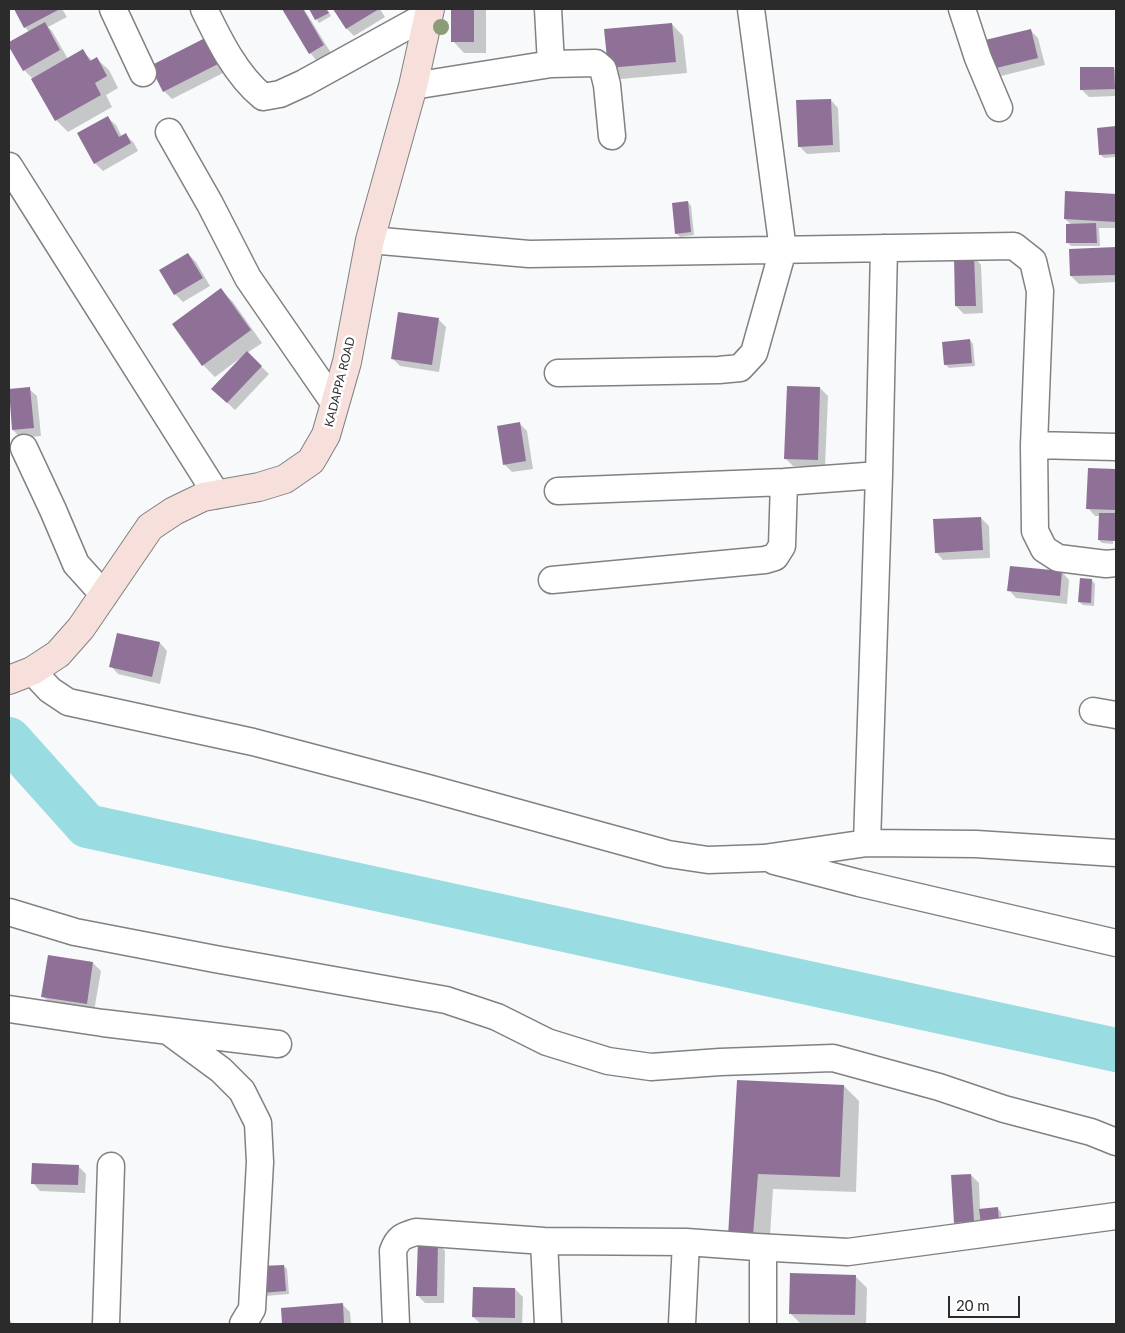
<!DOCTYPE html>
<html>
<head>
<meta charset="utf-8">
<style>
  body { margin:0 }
  #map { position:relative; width:1125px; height:1333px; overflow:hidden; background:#f8f9fa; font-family:Lato,sans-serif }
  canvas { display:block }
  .frame { position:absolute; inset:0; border:10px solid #2b2b2c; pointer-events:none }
  .scale { position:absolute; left:948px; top:1296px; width:72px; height:22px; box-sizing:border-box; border:2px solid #2b2b2c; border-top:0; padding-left:6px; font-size:15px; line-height:18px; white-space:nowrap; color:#2b2b2c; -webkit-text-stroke:4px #fff; paint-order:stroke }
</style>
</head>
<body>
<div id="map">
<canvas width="1125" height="1333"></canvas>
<div class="frame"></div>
<div class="scale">20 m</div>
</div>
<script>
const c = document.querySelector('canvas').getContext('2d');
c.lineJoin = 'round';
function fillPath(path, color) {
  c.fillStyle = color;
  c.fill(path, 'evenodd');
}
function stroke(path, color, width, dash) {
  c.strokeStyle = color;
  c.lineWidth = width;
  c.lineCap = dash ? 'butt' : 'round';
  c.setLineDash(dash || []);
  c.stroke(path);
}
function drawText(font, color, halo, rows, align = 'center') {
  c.font = font + ' Lato,sans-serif';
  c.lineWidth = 5;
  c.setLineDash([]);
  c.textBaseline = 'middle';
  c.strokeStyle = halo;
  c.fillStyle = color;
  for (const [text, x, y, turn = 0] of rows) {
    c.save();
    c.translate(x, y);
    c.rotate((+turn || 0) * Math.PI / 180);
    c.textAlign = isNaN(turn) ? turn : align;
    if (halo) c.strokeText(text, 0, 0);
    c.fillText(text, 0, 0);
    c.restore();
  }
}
const shadow = new Path2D(`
  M15 9H62L67 17 48 27 52 31 68 59 82 51 93 61 97 59 109 70 118 88 106 95 112 107 68 132 56 120 32 78 24 70 9 44 29 32 25 27Z
  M283 9H304L331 53 317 61 310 53Z
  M310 9H327L331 16 319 23Z
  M334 9H380L385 17 354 36 347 29Z
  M453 9H486V53H464L453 41Z
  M672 24 683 36 687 73 621 79 609 68Z
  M1030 30 1038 38 1045 65 1001 76 994 68Z
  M215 46 227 71 172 99 164 91Z
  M1114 68 1116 70V96L1089 97 1081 89Z
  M831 100 838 108 840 152 807 154 799 146Z
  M108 118 116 125 122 137 126 135 134 143 138 151 103 171 95 163Z
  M1116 128V157L1104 158 1100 154 1098 129Z
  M1066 193 1116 195V228H1099L1100 246H1071L1067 242 1072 225 1065 219Z
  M688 202 691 206 694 235 680 237 676 233Z
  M1116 249V282L1079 284 1071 276 1070 250Z
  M188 254 196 262 210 286 183 302 175 294 161 270Z
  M974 257 981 265 983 313 964 314 956 306Z
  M221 290 233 302 262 343 247 353 269 374 235 410 213 389 240 360 239 359 215 377 203 365 174 324Z
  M438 319 446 327 439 372 400 366 392 358Z
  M970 340 973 344 975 366 949 368 946 365Z
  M820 388 828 396 825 467 793 466 785 458Z
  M29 389 37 396 41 436 21 438 13 430 9 390Z
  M519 423 527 431 533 469 512 472 504 464Z
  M1089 469 1116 470V517H1114L1113 544 1102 543 1099 540 1100 516H1095L1088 508Z
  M981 518 989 526 990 558 943 560 936 552Z
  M1062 572 1069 580 1067 604 1016 598 1009 590Z
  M1092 580 1095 584 1094 606 1083 605 1079 602Z
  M118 634 160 643 167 651 160 684 118 674 111 666Z
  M93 963 101 971 94 1011 50 1004 43 996Z
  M738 1081 844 1086 859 1101 856 1192 773 1189 769 1251 744 1252Z
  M78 1166 86 1174 85 1193 40 1191 33 1183Z
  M971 1175 979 1183 980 1210 998 1209 1001 1212 1002 1221 962 1230 955 1222Z
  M438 1243 445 1251 444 1303H425L417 1295Z
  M284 1266 287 1269 289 1294 266 1296 262 1292Z
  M855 1276 867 1288 866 1324H801L790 1313Z
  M515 1289 523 1297 522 1324H481L473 1317Z
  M342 1304 350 1312 351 1324H283L282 1309Z
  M9 1319 13 1324H9Z`);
const river = new Path2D(`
  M9 739 87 826 1116 1050`);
const building = new Path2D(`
  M14 9H60L24 28Z
  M282 9H303L324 45 309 54Z
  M309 9H326L329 13 315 20Z
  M333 9H379L346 29Z
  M451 9H474V42H451Z
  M45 22 60 50 23 71 9 47V42Z
  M672 23 676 62 608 68 604 29Z
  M1031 29 1038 58 992 69 985 40Z
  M207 37 220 63 163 92 150 66Z
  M83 49 90 61 97 57 107 76 95 83 101 95 55 121 31 79Z
  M1080 67H1114L1115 89 1080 90Z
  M831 99 833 145 798 147 796 100Z
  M108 116 119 137 126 133 131 143 94 164 77 133Z
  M1116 126V154L1099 155 1097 128Z
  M1065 191 1116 194V222L1064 219Z
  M688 201 691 232 675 234 672 203Z
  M1096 223 1097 243H1066V224Z
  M1116 247V275L1070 276 1069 249Z
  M188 253 203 278 174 295 159 270Z
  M954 256H974L976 306H955Z
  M221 288 251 330 202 366 172 324Z
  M398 312 439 318 432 365 391 359Z
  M970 339 972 363 944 365 942 342Z
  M247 351 262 366 227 403 211 389Z
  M787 386 820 387 818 460 784 459Z
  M30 387 34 428 12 430 9 389Z
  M520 422 526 461 503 465 497 426Z
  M1088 468 1116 469V510L1086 509Z
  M1099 513H1115V541L1098 540Z
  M981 517 983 550 935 553 933 519Z
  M1010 566 1062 571 1060 596 1007 591Z
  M1080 578 1092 579 1091 603 1078 602Z
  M117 633 160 642 152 677 109 667Z
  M48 955 93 962 87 1004 41 997Z
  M737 1080 844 1085 840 1177 758 1174 753 1236 728 1237Z
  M32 1163 79 1165 78 1185 31 1184Z
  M971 1174 974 1221 954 1223 951 1175Z
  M998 1207 999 1222 981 1224 979 1209Z
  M418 1241 438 1242 437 1296H416Z
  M284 1265 286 1291 261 1293 260 1266Z
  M790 1273 856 1275 855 1315 789 1314Z
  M473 1287 515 1288V1318L472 1317Z
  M343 1303 344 1324H282L281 1308Z`);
const minor = new Path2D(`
  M113 9 143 73
  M204 9C219 40 236 75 263 97L280 94 304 83 429 14
  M548 9 551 64
  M962 9 978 58 999 108
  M413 86 551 64 596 63 603 69 607 85 612 136
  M169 132 210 204 248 278 335 404
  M9 166 217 495
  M370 240 529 254 1014 246 1033 261 1040 291 1034 445 1035 531 1044 549 1058 558 1106 564 1116 563
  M558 373 719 370 740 368 754 353 783 250 751 9
  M1034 445 1116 447
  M24 448 53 510 76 564 104 595
  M558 491 784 482 879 475
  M552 580 765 560 775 557 782 546 784 482
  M32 671 50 690 68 702 253 742 428 788 668 854 708 860 764 858 867 843 976 844 1116 853
  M1093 711 1116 715
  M867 843 879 475 884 248
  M774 861 859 883 1116 943
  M9 912 75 932 215 959 446 1000 497 1017 547 1042 608 1061 651 1067 720 1062 833 1058 939 1087 1004 1109 1091 1132 1116 1142
  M9 1009 103 1023 278 1044
  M168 1031 221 1070 242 1091 258 1123 260 1162 252 1309 243 1324
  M544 1241 548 1324
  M106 1324 111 1166
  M396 1324 393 1251C398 1237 403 1236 416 1232L544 1241 686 1242 756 1247 848 1252 1116 1216
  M682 1324 686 1242
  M763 1324V1248`);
const secondary = new Path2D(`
  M9 680 32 671 58 654 81 628 150 527 174 511 203 497 259 487 285 479 311 461 326 435 347 362 370 240 413 86 430 9`);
const trees = [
  [441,27]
];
const streetNames = [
  ["KADAPPA ROAD",340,382,-76]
];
fillPath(shadow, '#0003');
stroke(river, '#99dce1', 44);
fillPath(building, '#8f7198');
stroke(minor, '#818182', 29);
stroke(secondary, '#818182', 30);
stroke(minor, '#fff', 26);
stroke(secondary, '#f7dfdc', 28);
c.fillStyle = '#8c9c76';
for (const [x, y] of trees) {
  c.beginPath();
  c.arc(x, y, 8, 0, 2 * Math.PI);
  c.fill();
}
drawText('12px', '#2b2b2c', '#fff', streetNames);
</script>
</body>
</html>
